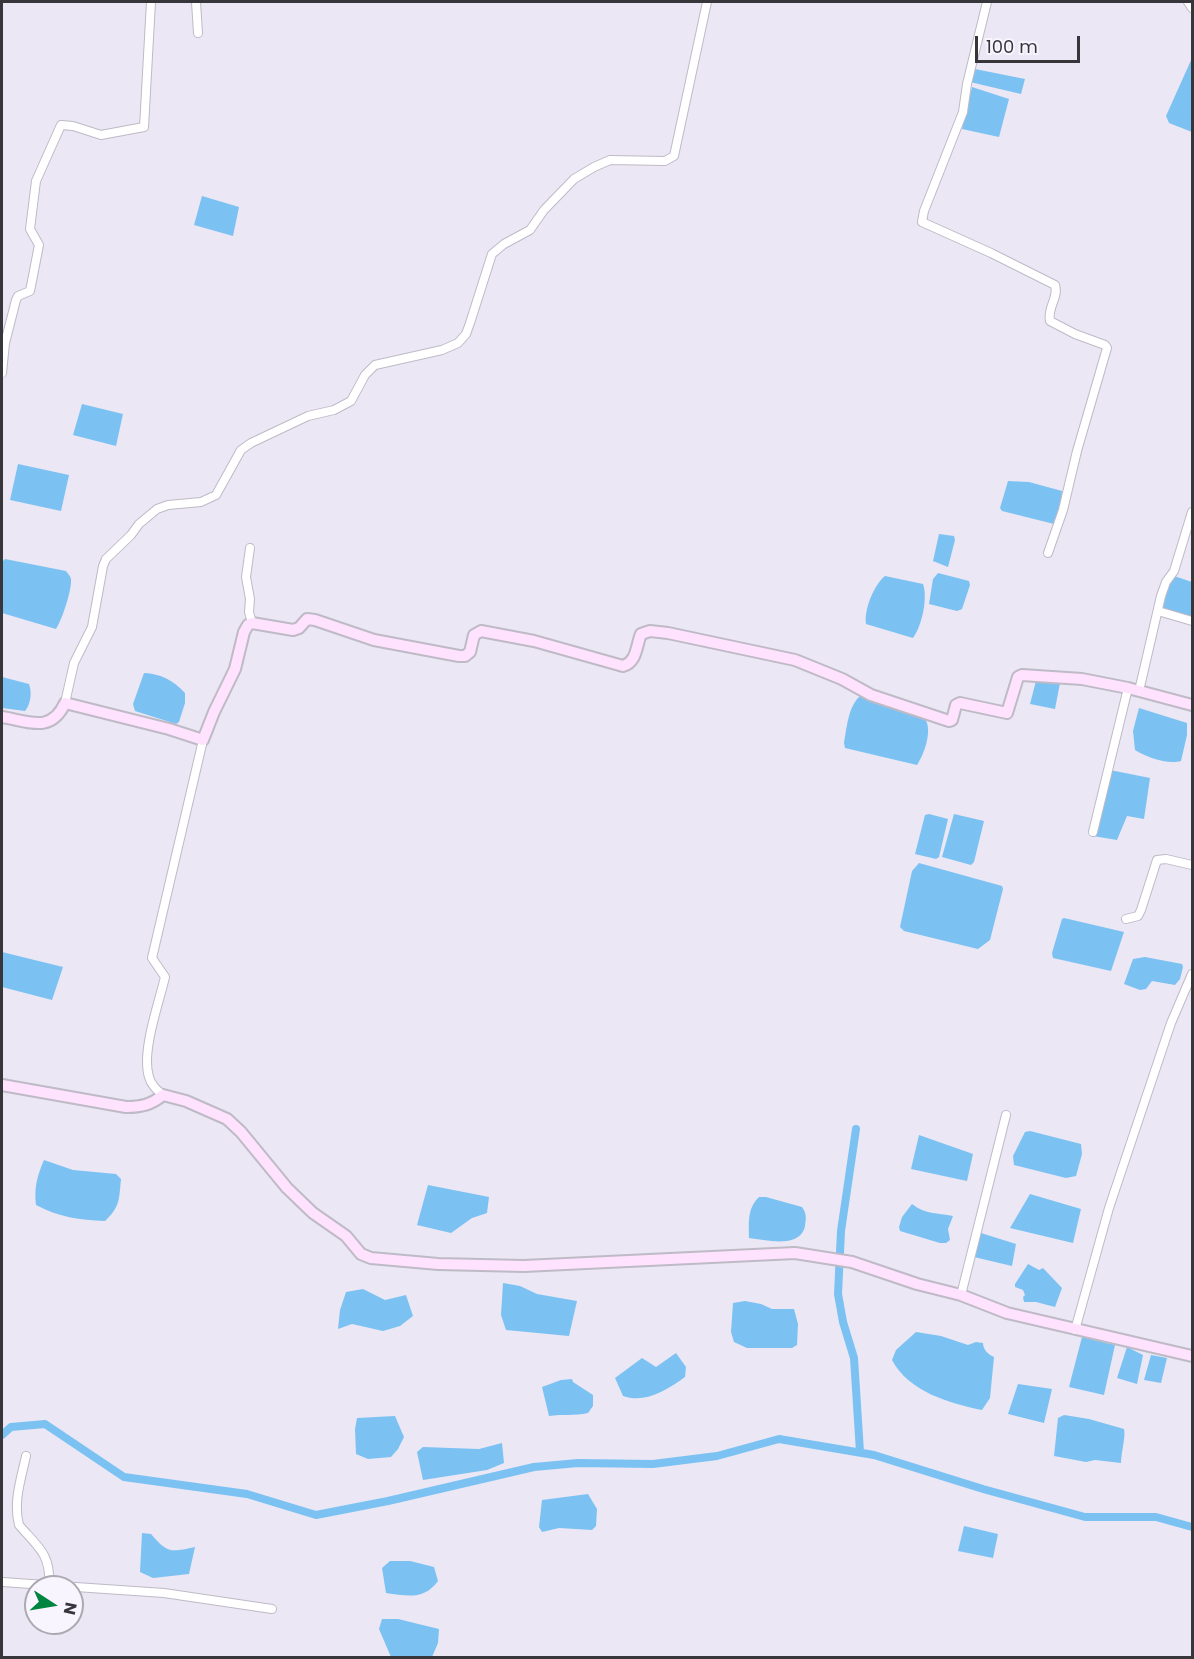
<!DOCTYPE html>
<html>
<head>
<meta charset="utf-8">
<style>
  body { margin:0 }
  #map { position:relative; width:1194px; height:1659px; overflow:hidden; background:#ebe7f4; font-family:Poppins,sans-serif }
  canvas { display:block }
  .frame { position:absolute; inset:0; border:3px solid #37363b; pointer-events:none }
  .north { position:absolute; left:24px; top:1575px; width:60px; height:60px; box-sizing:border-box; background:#f8f5ff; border:2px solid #aba9b1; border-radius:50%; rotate:102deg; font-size:16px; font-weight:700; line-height:24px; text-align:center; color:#37363b }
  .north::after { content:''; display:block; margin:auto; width:21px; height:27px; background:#008540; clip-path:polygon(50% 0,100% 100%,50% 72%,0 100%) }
  .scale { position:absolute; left:975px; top:36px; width:105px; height:27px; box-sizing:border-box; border:3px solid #37363b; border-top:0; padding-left:8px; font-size:18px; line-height:21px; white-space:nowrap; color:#37363b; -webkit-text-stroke:4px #f8f5ff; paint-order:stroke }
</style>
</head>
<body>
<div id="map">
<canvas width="1194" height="1659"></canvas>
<div class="frame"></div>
<div class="north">N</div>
<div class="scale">100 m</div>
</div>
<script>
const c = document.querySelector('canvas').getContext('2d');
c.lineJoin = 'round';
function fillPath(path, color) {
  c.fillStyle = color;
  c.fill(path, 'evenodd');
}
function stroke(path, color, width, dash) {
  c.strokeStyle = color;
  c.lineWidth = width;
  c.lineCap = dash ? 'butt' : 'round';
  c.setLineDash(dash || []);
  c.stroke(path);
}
const water = new Path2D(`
  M1192 58V132L1169 123 1166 116Z
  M975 69 1025 79 1021 94 970 82Z
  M972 87 1009 99 999 137 962 129Z
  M202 196 239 207 233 236 194 225Z
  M82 404 123 414 116 446 73 435Z
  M18 464 69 475 61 511 10 500Z
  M1008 481 1029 482 1062 491 1060 511 1054 524 1002 511 1000 508Z
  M939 534 954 536 955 540 948 567 933 561Z
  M5 559 66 571C68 574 70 575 71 579 72 590 62 620 56 629L2 613V562Z
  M938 573 969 581 970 585 962 609 957 611 929 604 933 579Z
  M885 576 923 584C928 598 922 626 913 638L866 624C864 609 874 585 885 576Z
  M1174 576 1192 582V621L1160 610 1161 596Z
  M144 673C161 674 173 680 185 693V703L179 722 176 724 135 711 133 704Z
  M2 677 29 684C32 692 31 704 25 711L2 708Z
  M1037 677 1060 683 1055 709 1030 704Z
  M861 695 925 719C933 730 924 755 917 765L845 748 844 743C847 727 848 706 861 695Z
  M1139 708 1187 723V735L1181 761C1168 765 1146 757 1135 750L1133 731Z
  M1110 770 1150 778 1144 819 1127 816 1117 840 1093 836Z
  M929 814 948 819 939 857 936 859 915 854 925 815Z
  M954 814 984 821 974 862 971 865 942 857Z
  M919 863 1002 886 1003 889 990 940 978 949 904 931 900 927 912 871Z
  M1064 918 1124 932 1111 971 1053 958 1052 953 1062 919Z
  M2 952 63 967 52 1000 2 987Z
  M1145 957 1182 964 1183 967 1180 979 1175 985 1152 981 1146 989 1140 990 1124 984 1133 959Z
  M1030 1131 1081 1144 1082 1154 1076 1176 1066 1178 1014 1165 1013 1156 1025 1132Z
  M919 1135 973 1154 967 1181 911 1169Z
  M44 1160 73 1170 116 1174 121 1179C119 1200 120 1207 105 1221 80 1220 58 1217 36 1205 34 1188 37 1176 44 1160Z
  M428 1185 489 1197 487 1213 472 1218 451 1233 417 1225Z
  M1030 1194 1081 1209 1073 1243 1010 1228Z
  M759 1197H766L802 1207C807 1214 806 1218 805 1226 800 1249 767 1240 749 1238 749 1222 747 1209 759 1197Z
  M912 1204C924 1214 938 1213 953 1216L948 1229 950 1240 946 1243H940L900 1231 899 1227 902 1217Z
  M981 1233 1016 1244 1012 1266 974 1257Z
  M1028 1264 1039 1270 1043 1268 1062 1288 1055 1307 1036 1302H1024L1023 1297 1025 1295 1023 1290 1015 1287V1284Z
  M503 1283 520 1286 537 1294 577 1301 569 1336 506 1330 501 1315Z
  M363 1289 385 1300 406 1295 413 1316 400 1326 383 1331 352 1324 338 1329 340 1310 346 1292Z
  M745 1301 761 1304 772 1309H794L798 1324 797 1345 792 1348H747L734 1342 731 1332 733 1303Z
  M916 1332 941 1336 968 1345 976 1342 983 1343C983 1350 989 1355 994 1357L990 1398 982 1410C949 1403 909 1392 892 1360L896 1350Z
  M1082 1337 1115 1345 1104 1395 1069 1387Z
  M1127 1347 1143 1355 1137 1384 1117 1378Z
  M676 1353 686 1367 685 1377C667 1390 645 1404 623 1396L615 1378 642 1358 656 1367Z
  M1151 1355 1167 1358 1161 1383 1144 1380Z
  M572 1379 573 1382 593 1395V1406L588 1413C574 1416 562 1414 549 1416L542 1387 561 1380Z
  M1018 1384 1052 1389 1044 1423 1008 1414Z
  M1064 1415 1089 1419 1124 1429C1126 1436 1121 1453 1121 1463L1095 1460 1086 1462 1054 1456 1058 1418Z
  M395 1416 404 1437 398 1449 391 1457 368 1459 356 1454 355 1429 357 1418Z
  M502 1443 504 1463 487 1470 423 1480 417 1452 423 1447 479 1449Z
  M588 1494 597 1509 596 1526 592 1530 559 1528 542 1532 539 1527 542 1500Z
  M964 1526 998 1534 993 1558 958 1551Z
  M142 1533 151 1534C168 1554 171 1552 195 1547L189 1574 153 1578 140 1572Z
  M390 1561H410L434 1567 438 1581C424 1600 408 1596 386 1593L382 1568Z
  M382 1619H398L439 1629 438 1643 432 1657H391L379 1629Z`);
const canal = new Path2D(`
  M856 1129 841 1231 838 1294 843 1322 854 1358 860 1452
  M2 1435 11 1427 45 1424 124 1477 247 1494 316 1515 388 1501 534 1467 578 1463 653 1464 717 1456 779 1439 874 1455 983 1489 1085 1517H1156L1192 1527`);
const street = new Path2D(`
  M196 2 198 33
  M987 2 967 84 963 112 924 211 922 222 991 253 1055 285C1059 298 1047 307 1050 321L1075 334 1105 345 1107 348 1077 451 1063 510 1048 553
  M1188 2 1192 8
  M2 373 5 343 16 300 18 296 30 291 39 245 30 229 36 181 61 125 73 126 101 135 144 127 151 2
  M250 548 246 577 250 599 249 612 252 623
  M1158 611 1192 621
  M1139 691 1161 596 1166 582 1174 571 1192 512
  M65 703 74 663 92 627 103 566 106 559 131 535 139 524 157 509 168 505 201 502 216 495 241 450 251 443 308 416 334 410 351 401 365 375 375 365 442 350 458 343 466 334 470 323 492 254 504 244 530 230 544 210 574 179 594 167 610 160 665 161 674 156 707 2
  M1093 832 1128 688
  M1126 919 1138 916 1141 910 1157 860 1166 859 1192 865
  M163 1095C157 1090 151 1085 149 1077 141 1052 159 1003 165 977L152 958 203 740
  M961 1295 1006 1115
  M1075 1330 1109 1208 1171 1023 1192 974
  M26 1456C21 1479 13 1502 19 1525 37 1546 51 1554 49 1584
  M2 1582 164 1593 272 1609`);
const secondary = new Path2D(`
  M2 717C28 721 51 734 65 703L169 729 203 740 214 712 235 669 244 632 248 625 252 623 293 630 299 628 307 619 315 620 374 640 459 656H465L470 652 474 635 481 631 534 641 623 666C637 662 636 646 641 634L650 631 668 633 795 660 842 679 871 695 949 721 952 720 956 705 960 703 1007 713 1018 677 1022 675 1082 679 1128 688 1192 705
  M2 1085 126 1107C141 1107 151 1105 163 1095L186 1101 227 1119 241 1132 287 1188 313 1213 346 1236 361 1254 371 1258 438 1264 524 1266 795 1253 852 1262 917 1284 961 1295 1007 1313 1192 1356`);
fillPath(water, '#7bc2f3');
stroke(canal, '#7bc2f3', 8);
stroke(street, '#bebac6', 10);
stroke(secondary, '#bebac6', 14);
stroke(street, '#fff', 8);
stroke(secondary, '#ffe2fe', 10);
</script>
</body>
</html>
